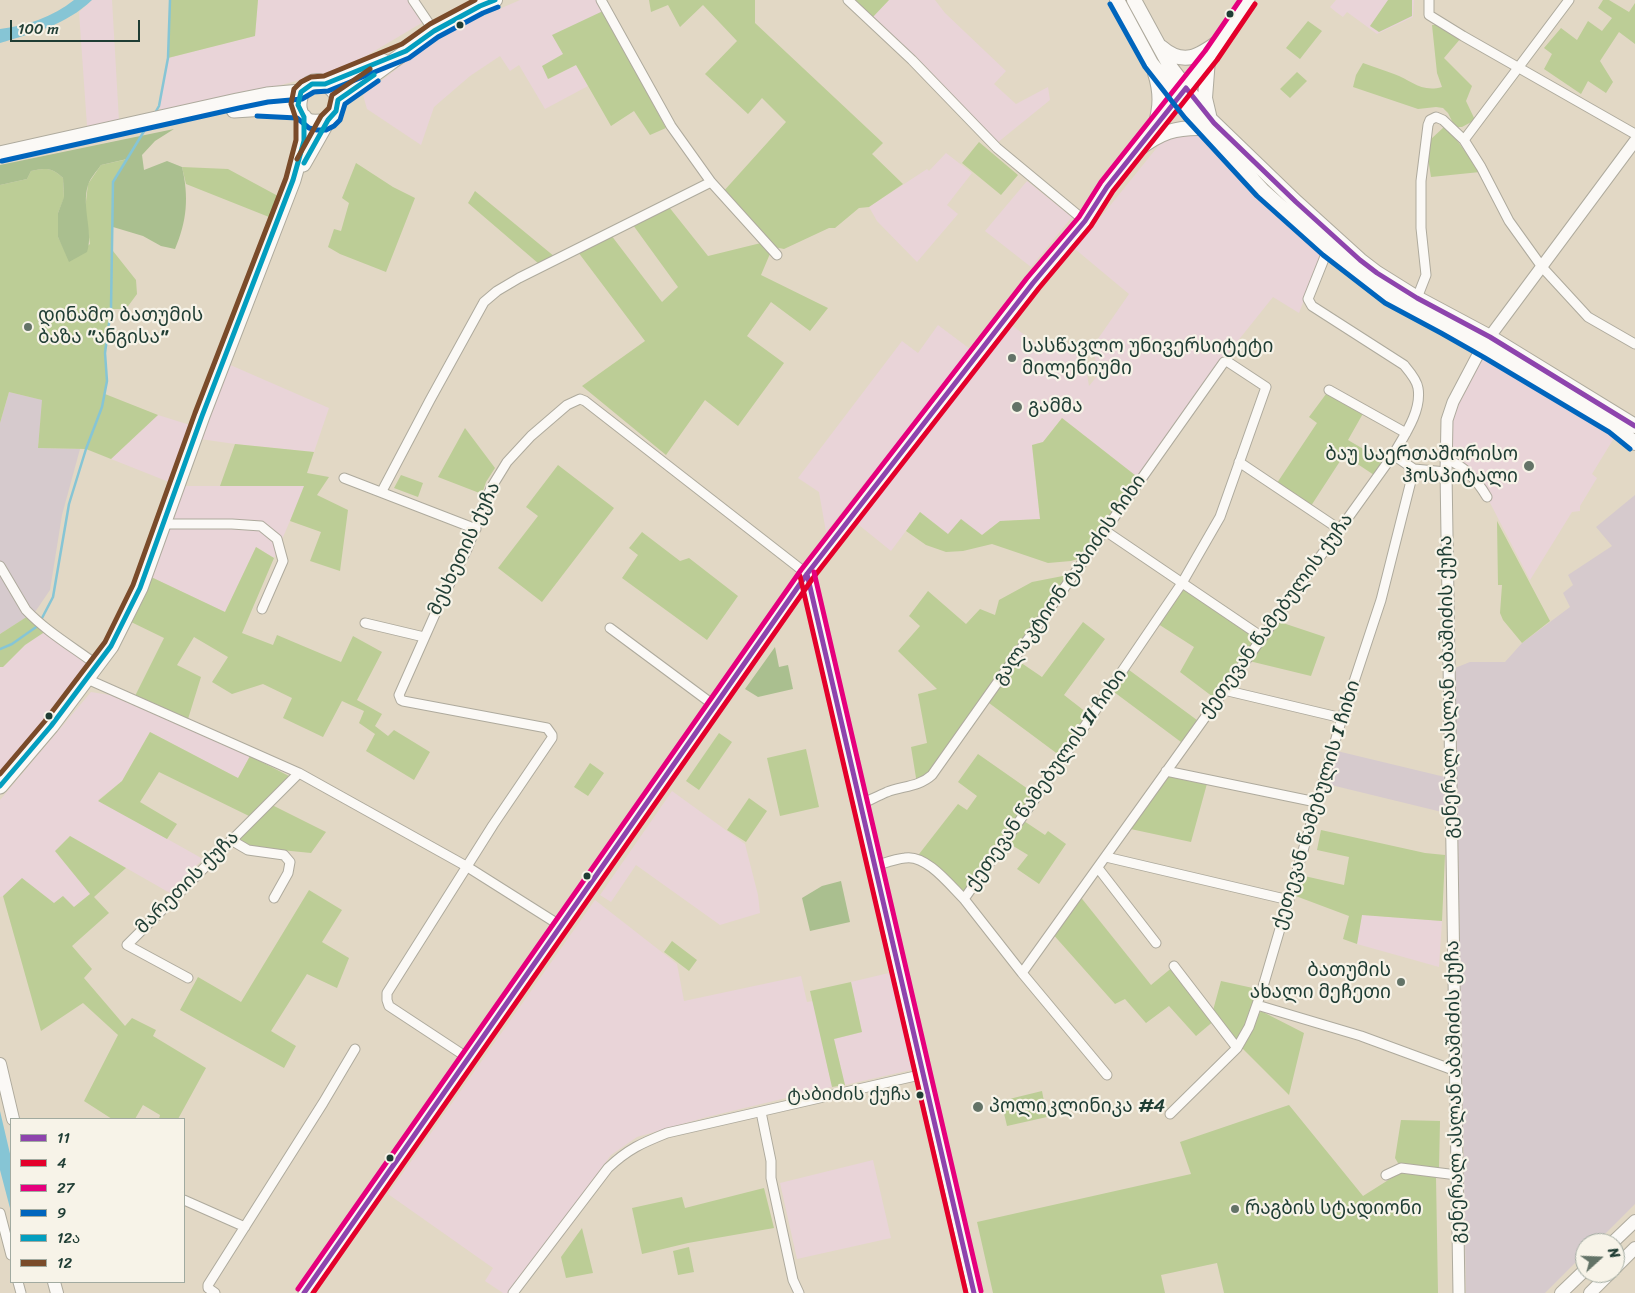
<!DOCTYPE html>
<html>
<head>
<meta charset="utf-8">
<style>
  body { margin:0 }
  #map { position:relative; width:1635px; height:1293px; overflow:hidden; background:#e2d8c5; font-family:Sriracha,"Noto Sans Georgian",sans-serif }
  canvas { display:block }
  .legend { position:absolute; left:10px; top:1118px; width:175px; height:165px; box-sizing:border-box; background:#f7f3e8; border:1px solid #a1aaa0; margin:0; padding:6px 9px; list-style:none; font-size:15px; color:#1f3d34 }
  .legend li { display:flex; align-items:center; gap:10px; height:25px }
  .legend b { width:25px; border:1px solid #a1aaa0 }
  .north { position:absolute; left:1575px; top:1233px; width:50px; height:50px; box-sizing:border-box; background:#f7f3e8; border:1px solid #a1aaa0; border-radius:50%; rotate:70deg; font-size:14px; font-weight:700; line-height:20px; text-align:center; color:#1f3d34 }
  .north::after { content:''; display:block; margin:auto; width:18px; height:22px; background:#637367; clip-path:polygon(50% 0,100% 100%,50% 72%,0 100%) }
  .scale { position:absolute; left:10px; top:20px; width:130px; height:22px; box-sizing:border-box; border:2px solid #1f3d34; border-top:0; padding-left:6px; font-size:15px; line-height:18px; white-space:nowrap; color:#1f3d34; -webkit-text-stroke:4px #f7f3e8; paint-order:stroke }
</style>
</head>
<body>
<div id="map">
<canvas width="1635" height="1293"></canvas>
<ul class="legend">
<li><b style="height:6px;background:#8e44ad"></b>11</li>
<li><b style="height:6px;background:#e4002b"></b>4</li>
<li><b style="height:6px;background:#e5007d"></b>27</li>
<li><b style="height:6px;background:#0065bd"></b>9</li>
<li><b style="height:6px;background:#039ebf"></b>12ა</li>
<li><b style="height:6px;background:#7a4b2a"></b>12</li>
</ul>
<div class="north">N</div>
<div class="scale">100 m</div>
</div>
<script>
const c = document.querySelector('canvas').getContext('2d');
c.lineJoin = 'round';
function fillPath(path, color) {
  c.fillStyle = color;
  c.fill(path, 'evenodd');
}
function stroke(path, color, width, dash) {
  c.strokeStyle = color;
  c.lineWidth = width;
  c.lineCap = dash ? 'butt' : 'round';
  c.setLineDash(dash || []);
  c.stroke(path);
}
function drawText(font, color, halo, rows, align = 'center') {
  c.font = font + ' Sriracha,"Noto Sans Georgian",sans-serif';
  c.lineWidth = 4.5;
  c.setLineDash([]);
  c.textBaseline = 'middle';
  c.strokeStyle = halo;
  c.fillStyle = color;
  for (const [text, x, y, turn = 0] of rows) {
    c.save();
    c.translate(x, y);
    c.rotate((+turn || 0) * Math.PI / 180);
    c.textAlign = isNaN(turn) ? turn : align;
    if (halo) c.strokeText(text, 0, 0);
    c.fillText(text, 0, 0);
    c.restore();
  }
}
const built = new Path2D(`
  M92 0H112L119 121 87 126 79 12Z
  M258 0H410L425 21 366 56 327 73 223 100 162 112 159 106 168 58 255 36Z
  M520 0H596L603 11 563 54 549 79 576 65 588 86 545 109 519 65 510 71 500 56 470 76 434 107 421 145 367 109 363 95 408 60 449 33 481 17Z
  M889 0H935L945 13 1006 71 994 84 1016 104 1048 87 1050 100 997 143 871 19Z
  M1336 0H1414L1413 17 1377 34 1347 12 1343 17 1336 12 1330 7Z
  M1172 133 1199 135 1270 210 1323 251 1299 313 1273 297 1225 357 1137 477 1062 418 1043 442 1032 445 1040 519 1000 521 982 535H948L920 512 891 551 854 521 941 412 1009 323 1044 350 1082 344 1089 386 1098 375 1093 346 1129 294 1075 249 1159 145Z
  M946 153 972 173 947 205 958 214 917 262 877 221 869 207 927 169 929 171Z
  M1027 181 1072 217 1031 267 985 231Z
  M938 325 970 349 826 532 819 492 798 478 902 341 918 353Z
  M1483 357 1614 438 1592 474 1597 478 1580 506V511L1572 512 1530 580 1487 497 1477 481 1446 459 1447 420 1479 359Z
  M228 364 329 408 314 452 235 444 200 439Z
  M158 415 190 425 169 482 111 459Z
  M184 486H305L274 558 256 547 225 612 149 576Z
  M46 631 89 663 52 715 0 776V667H3L25 645Z
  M91 692 110 695 250 756 238 778 150 732 122 781 98 800 203 859 170 893 70 836 56 851 91 894 74 907 3 896 0 897V800Z
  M672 791 745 844 758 895 760 913 720 925 636 865 611 902 600 895Z
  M595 900 677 964 684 1001 801 976 807 1002 813 1001 832 1087 707 1117 637 1137 611 1155 509 1293H503L485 1281 493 1268 388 1194Z
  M1362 915 1442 921 1439 967 1357 944Z
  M893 972 915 1069 845 1085 834 1039 862 1032 851 982Z
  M873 1160 891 1238 797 1259 780 1183Z`);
const industrial = new Path2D(`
  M9 392 43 400 38 448 80 449 62 515 50 590 35 612 0 634V423Z
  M1635 495V1204L1596 1243H1585V1253L1545 1293H1466L1455 668 1470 662H1505L1522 643 1570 607 1563 593 1573 585 1568 575 1612 546 1596 527Z
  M1337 751 1445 777 1446 813 1327 784Z`);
const green = new Path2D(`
  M170 0H258L255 36 168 58Z
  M649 0H755V23L883 143 872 154 903 184 869 207 859 208 835 228H829L784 249 774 247 772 249 761 275 828 308 810 331 771 302 747 336 784 363 738 426 705 400 666 455 582 386 645 341 578 252 611 235 662 302 678 287 633 225 669 207 708 256 765 242 722 193 786 122 762 98 748 114 705 74 737 41 703 5 680 27 668 5 651 12Z
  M851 0H889L871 19Z
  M1388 0H1412V16L1379 32 1370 26Z
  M1603 0H1609L1629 12 1635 3V44L1619 32 1600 61 1613 82 1606 93 1588 81 1581 94 1544 69 1552 54 1544 48 1561 28 1577 40 1588 21 1602 31 1612 18 1598 8Z
  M603 11 666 128 650 135 634 111 611 126 576 65 548 79 542 66 563 54 552 35Z
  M1308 21 1322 31 1300 59 1286 48Z
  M1432 25H1442L1461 38 1444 58 1472 86 1466 101 1475 120 1462 127H1455L1448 113 1443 108 1436 107 1418 109 1353 87 1356 75 1363 63C1373 67 1384 70 1394 74 1411 80 1421 93 1442 87L1437 73Z
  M1297 72 1307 81 1290 98 1280 89Z
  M1444 127H1446L1451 132 1480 172 1431 177 1426 146 1431 139Z
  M979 142 1018 175 1001 195 962 163Z
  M128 159 113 182V251L136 280 137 294 126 309H111L105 353 107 381 105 394 158 415 111 459 86 449 38 448 42 400 9 392 0 423V185L27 179 31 171C45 168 52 167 63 178L64 198 58 213V237L70 261 90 244 85 210 88 184 101 165Z
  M356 163 393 187 415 198 386 272 340 254 328 247 334 229 341 231 349 203 342 198Z
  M182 167 228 169 278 196 269 217 186 184Z
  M475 191 555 257 539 264 468 203Z
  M1329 390 1365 410 1348 440 1387 463 1377 477 1344 455 1309 509 1275 486 1317 423 1309 417Z
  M1062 418 1140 479 1085 557 1071 561 1048 563 992 544 963 551 946 552 926 545 906 531 920 512 948 534 961 519 982 535 1000 521 1040 519 1032 445 1043 442Z
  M465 428 495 468 486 482 482 494 438 477Z
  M235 444 314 452 307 473 329 477 317 495 348 510 340 571 310 561 321 532 290 521 304 486H220Z
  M558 465 614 508 542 602 498 568 538 516 526 507Z
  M401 475 423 483 418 497 394 488Z
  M1497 521 1550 621 1522 643 1503 620 1500 613 1502 585H1498Z
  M642 532 680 561 689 558 738 596 707 640 622 578 638 555 629 548Z
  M256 547 274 558 242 633 273 645 277 635 341 662 353 636 382 652 357 700 382 714 375 726 388 736 394 730 430 752 414 780 366 751 375 734 359 723 364 711 342 701 323 737 283 718 292 698 263 684 232 694 212 682 228 657 194 637 177 665 201 677 188 719 135 696 164 638 127 620 149 576 225 612Z
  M1073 574 1014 658 1042 677 1083 622 1105 639 1064 695 1091 716 1063 758 985 700 932 775 917 784 911 747 927 743 918 694 937 689 898 651 920 626 909 616 928 591 966 624 980 609 995 615 999 600 1032 582Z
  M1182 583 1262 637 1274 620 1325 637 1311 676 1245 660 1217 700 1180 672 1194 647 1155 622Z
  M28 616 46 631 25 645 3 667H0V634Z
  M1125 667 1201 723 1185 745 1110 689Z
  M150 732 238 778 250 756 289 776 249 816 159 772 140 802 177 824 167 839 98 801 122 781Z
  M719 733 732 742 699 790 686 781Z
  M806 749 819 807 780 816 767 758Z
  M978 754 1038 796 1021 819 1045 835 1048 831 1066 844 1039 884 1017 869 1028 855 1005 841 964 899 916 858 958 804 967 810 977 796 958 782Z
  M590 763 604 773 588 796 574 787Z
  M1166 771 1208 780 1191 842 1126 828Z
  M749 798 767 811 746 842 727 830Z
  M272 805 326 832 311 853 251 847 240 839Z
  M1321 830 1425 853 1445 855 1442 921 1362 915 1357 944 1343 939 1349 916 1293 895 1300 875 1344 885 1349 857 1317 850Z
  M70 836 126 868 94 897 109 913 72 946 92 969 84 978 125 1026 132 1018 156 1030 153 1036 206 1068 178 1119H159L160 1115 143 1105 135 1119H112L84 1101 118 1035 83 1003 41 1031 3 896 22 878 54 903 63 896 74 907 90 894 55 851Z
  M309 890 342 910 322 942 349 958 337 988 307 974 271 1031 296 1046 284 1068 180 1010 198 977 241 1002Z
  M1079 895 1151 985 1174 966 1212 1014 1221 981 1262 990 1237 1048 1215 1020 1196 1036 1169 1006 1146 1023 1125 999 1115 1004 1051 932Z
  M672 941 697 960 689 971 664 952Z
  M851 982 862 1032 834 1039 845 1085 832 1087 810 991Z
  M1261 1011 1304 1033 1289 1095 1241 1047 1254 1022Z
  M1042 1091 1047 1117 1007 1126 1001 1101Z
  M1289 1105 1363 1196 1401 1172 1436 1177 1438 1293H1224L1217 1263 1161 1275 1165 1293H993L977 1222 1191 1174 1180 1142Z
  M1401 1120 1440 1121 1439 1168 1398 1163 1395 1158Z
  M764 1188 774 1228 688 1243 642 1254 632 1208 682 1197 685 1208Z
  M582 1228 593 1273 566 1278 561 1257Z
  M689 1247 694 1272 678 1275 673 1251Z`);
const forest = new Path2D(`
  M174 129 155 141 142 155 144 170 167 161 182 167C189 197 187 221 175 249L161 246 143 236 113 227V182L127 159 101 165C97 171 90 178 88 185 81 207 94 233 87 252L69 262 58 237V213L64 197 63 178C52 167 45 168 31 171L27 179 0 185V165Z
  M775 647 779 667 788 665 793 689 758 697 745 689Z
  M841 881 850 922 810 931 802 898 822 886Z`);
const water = new Path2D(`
  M74 0H92C66 25 33 33 0 43V29C26 26 53 17 74 0Z
  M0 1111 11 1158V1212L0 1170Z`);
const stream = new Path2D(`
  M155 113 159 106 168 58 170 0
  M41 620 53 597 69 504 86 449 102 407 107 381 105 353 111 309 113 182 146 128
  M0 649 12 644 39 625`);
const minor = new Path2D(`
  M413 0 434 31
  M601 0 671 126 711 182 777 255
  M848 0 912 60 997 148 1085 221
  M1429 0V15L1463 36 1635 134
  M1464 140 1569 0
  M1417 298 1426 275 1421 228V181L1428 125 1430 120 1436 117 1443 120 1464 140 1481 167 1509 221 1542 267 1588 317 1635 344
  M1329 390 1406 433
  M1393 455 1414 469
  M1446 459C1465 466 1477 480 1487 497
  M1239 462 1339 529
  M344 478 476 529
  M382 491 430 400 484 302 497 291 519 278 711 182
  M163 524H232L261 526 277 539 283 561 262 609
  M1104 530 1262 637
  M0 566 26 610C47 632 73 647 97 665
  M365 623 424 637
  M610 628 715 706
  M87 679 299 773 466 866 561 926
  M1224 690 1342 718
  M1166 771 1316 802
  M861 804C870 800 878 796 887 792 902 786 919 787 932 775L1224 362H1228L1266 387 1220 517 1182 583 1042 789 964 899 1022 973 1107 1075
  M231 840 248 850 284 855 290 862 288 873 274 898
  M1106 857 1289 900
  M875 866C885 863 895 859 905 858 926 854 950 885 964 899
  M1098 868 1156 943
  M1174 966 1237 1048
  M1022 973 1393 455C1404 436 1422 411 1418 388 1417 380 1409 371 1404 365L1312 306 1308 299 1328 249
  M188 978 127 945 299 773
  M1257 1005 1361 1036 1456 1071
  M468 1058 389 1006 387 1000V993L493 825 552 738V735L547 728 403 701 401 700 399 695 439 605 468 547 491 488 507 462 531 436 567 405 580 399 585 401 807 574
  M761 1112 771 1161V1178L793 1280 799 1293
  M1170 1114 1237 1048 1249 1027 1262 990 1342 718 1381 600 1414 469 1446 472
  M1386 1175 1401 1168 1457 1175
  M184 1200 245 1227
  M0 1213 11 1255
  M18 1282 21 1293
  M215 1293 208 1288V1285L323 1103 355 1049
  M513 1293 608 1168C628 1149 642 1143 667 1133L924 1074`);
const tertiary = new Path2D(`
  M807 574 974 1293
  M304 1293 807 574 1033 283 1085 221 1107 187 1211 55 1249 0
  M1459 1293 1446 472 1447 420 1453 402 1482 347 1635 141`);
const secondary = new Path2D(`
  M0 1064 13 1119
  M1612 1243 1635 1221
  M1615 1268 1635 1248
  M54 1282 57 1293
  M1561 1293 1585 1270
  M1590 1293 1610 1273`);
const primary = new Path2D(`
  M1117 0 1151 63 1191 113 1263 191 1328 249 1389 297 1445 326 1489 352 1613 426 1635 443
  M1134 0 1171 68 1211 120 1296 202 1360 260 1377 273 1417 298 1490 337 1635 426
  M1161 47C1184 67 1199 56 1220 41
  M1208 59 1205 98 1209 115
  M1155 73C1161 92 1161 107 1155 126
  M325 84 383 61
  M338 100C390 66 436 23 495 0
  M1137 150C1161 132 1175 127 1204 128`);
const trunk = new Path2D(`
  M234 110 265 108 300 111
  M0 154 237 101 267 95 301 92
  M303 164 328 120C339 111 343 97 330 87 298 62 281 136 328 120
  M0 786 51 726 111 646 140 588 202 416 293 180 304 141V117`);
const bus1 = new Path2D(`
  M807 574 974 1293
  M304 1293 807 574 1033 283 1085 221 1107 187 1186 88 1214 123 1296 202 1360 260 1377 273 1417 298 1490 337 1635 426`);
const bus2 = new Path2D(`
  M800 576 966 1293
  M313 1293 813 578 1039 288 1091 226 1113 191 1217 60 1255 4`);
const bus3 = new Path2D(`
  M814 572 981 1291
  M298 1289 801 570 1027 278 1079 217 1101 182 1205 51 1240 0`);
const bus4 = new Path2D(`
  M1110 4 1145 67 1185 118 1257 196 1323 255 1385 303 1441 333 1485 358 1609 432 1630 449
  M257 116 297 118 309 128 317 130H326L334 126 340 120 345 104 378 81
  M2 161 239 108 268 102 302 99 314 92 328 91 409 58 438 37 483 13 498 7`);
const bus5 = new Path2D(`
  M304 163 328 120 336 111 338 100 374 75
  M0 786 51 726 111 646 140 588 202 416 293 180 304 141V117L298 105 301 92 312 84H325L406 51 434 31 480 6 495 0`);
const bus6 = new Path2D(`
  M297 159 321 116 329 108 332 95 370 69
  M0 774 45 721 105 642 133 585 195 413 286 178 296 140V119L291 104 294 89 301 82 311 77 324 76 402 44 430 24 475 0`);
const markers = [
  [1230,14,4.5,"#1f3d34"],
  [460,25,4.5,"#1f3d34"],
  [28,327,5,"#637367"],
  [1012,358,5,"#637367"],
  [1017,407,6,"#637367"],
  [1529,466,6,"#637367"],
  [49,716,4.5,"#1f3d34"],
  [587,876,4.5,"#1f3d34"],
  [1401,982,5,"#637367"],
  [920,1095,4.5,"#1f3d34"],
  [978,1107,6,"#637367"],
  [390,1158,4.5,"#1f3d34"],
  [1235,1209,5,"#637367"]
];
const busNames = [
  ["ტაბიძის ქუჩა",911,1095]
];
const poiNames = [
  ["დინამო ბათუმის",38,316],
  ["ბაზა \"ანგისა\"",38,338],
  ["სასწავლო უნივერსიტეტი",1022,347],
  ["მილენიუმი",1022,369],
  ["გამმა",1028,407],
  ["ბაუ საერთაშორისო",1518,455,"right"],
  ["ჰოსპიტალი",1518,477,"right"],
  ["ბათუმის",1391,971,"right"],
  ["ახალი მეჩეთი",1391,993,"right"],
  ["პოლიკლინიკა #4",989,1107],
  ["რაგბის სტადიონი",1245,1209]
];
const streetNames = [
  ["მესხეთის ქუჩა",465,549,-65],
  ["გალაკტიონ ტაბიძის ჩიხი",1070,580,-55],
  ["ქეთევან წამებულის ქუჩა",1277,616,-54],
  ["გენერალ ასლან აბაშიძის ქუჩა",1449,687,-91],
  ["ქეთევან წამებულის II ჩიხი",1047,780,-55],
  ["ქეთევან წამებულის I ჩიხი",1317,805,-73],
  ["მარეთის ქუჩა",188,883,-45],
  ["გენერალ ასლან აბაშიძის ქუჩა",1456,1092,-91]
];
fillPath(built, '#e9d4d8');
fillPath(industrial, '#d6cacd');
fillPath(green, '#bccd96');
fillPath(forest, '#aabf8f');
fillPath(water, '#86c5d5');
stroke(stream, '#86c5d5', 2.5);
stroke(minor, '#aeaa9d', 11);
stroke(tertiary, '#aeaa9d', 13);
stroke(secondary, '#aeaa9d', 14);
stroke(primary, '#aeaa9d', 16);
stroke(trunk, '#aeaa9d', 17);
stroke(minor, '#fbf9f6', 9);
stroke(tertiary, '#fbf9f6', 11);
stroke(secondary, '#fbf9f6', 12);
stroke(primary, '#fbf9f6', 14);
stroke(trunk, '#fbf9f6', 15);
stroke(bus1, '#8e44ad', 5);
stroke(bus2, '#e4002b', 5);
stroke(bus3, '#e5007d', 5);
stroke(bus4, '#0065bd', 5);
stroke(bus5, '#039ebf', 5);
stroke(bus6, '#7a4b2a', 5);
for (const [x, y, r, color] of markers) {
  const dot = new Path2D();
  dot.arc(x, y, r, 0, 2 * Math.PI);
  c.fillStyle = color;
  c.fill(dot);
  stroke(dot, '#f7f3e8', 2);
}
drawText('18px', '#1f3d34', '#f7f3e8', busNames, 'right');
drawText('19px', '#1f3d34', '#f7f3e8', poiNames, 'left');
drawText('19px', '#1f3d34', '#f7f3e8', streetNames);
</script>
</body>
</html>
